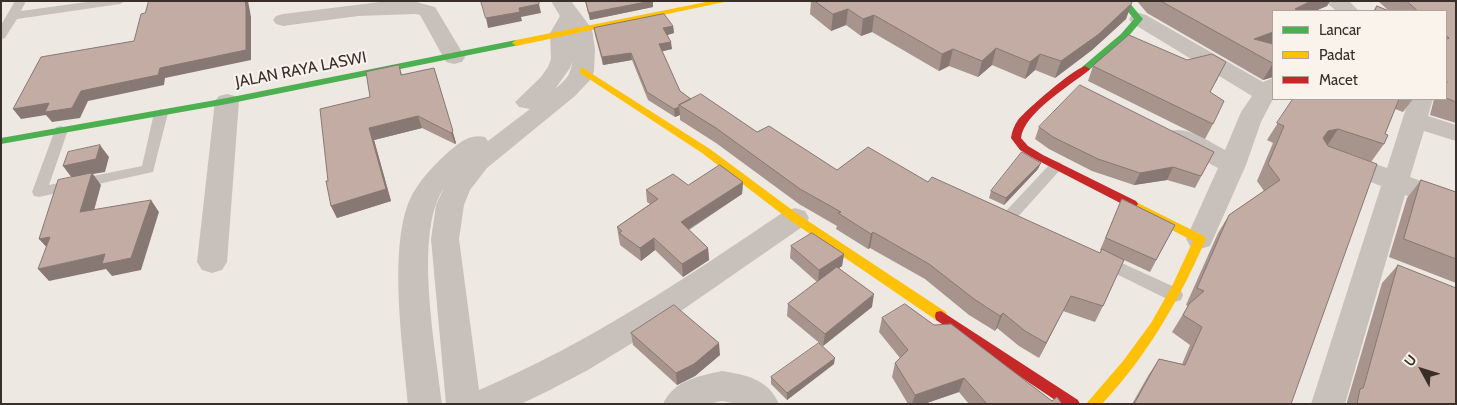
<!DOCTYPE html>
<html>
<head>
<meta charset="utf-8">
<style>
  body { margin:0 }
  #map { position:relative; width:1457px; height:405px; overflow:hidden; background:#eee8e3; font-family:Cabin,sans-serif }
  canvas { display:block }
  .frame { position:absolute; inset:0; border:2px solid #392e29; pointer-events:none }
  .legend { position:absolute; left:1272px; top:10px; width:175px; height:90px; box-sizing:border-box; background:#faf3eb; border:1px solid #ada49d; margin:0; padding:6px 9px; list-style:none; font-size:15px; color:#392e29 }
  .legend li { display:flex; align-items:center; gap:10px; height:25px }
  .legend b { width:25px; border:1px solid #ada49d }
  .north { position:absolute; left:1397px; top:345px; width:50px; height:50px; -webkit-text-stroke:4px #faf3eb; paint-order:stroke; rotate:309deg; font-size:14px; font-weight:700; line-height:20px; text-align:center; color:#392e29 }
  .north::after { content:''; display:block; margin:auto; width:18px; height:22px; background:#392e29; clip-path:polygon(50% 0,100% 100%,50% 72%,0 100%) }
</style>
</head>
<body>
<div id="map">
<canvas width="1457" height="405"></canvas>
<div class="frame"></div>
<ul class="legend">
<li><b style="height:6px;background:#4caf50"></b>Lancar</li>
<li><b style="height:6px;background:#ffc107"></b>Padat</li>
<li><b style="height:6px;background:#c62828"></b>Macet</li>
</ul>
<div class="north">U</div>
</div>
<script>
const c = document.querySelector('canvas').getContext('2d');
c.lineJoin = 'round';
function fillPath(path, color) {
  c.fillStyle = color;
  c.fill(path, 'evenodd');
}
function stroke(path, color, width, dash) {
  c.strokeStyle = color;
  c.lineWidth = width;
  c.lineCap = dash ? 'butt' : 'round';
  c.setLineDash(dash || []);
  c.stroke(path);
}
function drawText(font, color, halo, rows, align = 'center') {
  c.font = font + ' Cabin,sans-serif';
  c.lineWidth = 4;
  c.setLineDash([]);
  c.textBaseline = 'middle';
  c.strokeStyle = halo;
  c.fillStyle = color;
  for (const [text, x, y, turn = 0] of rows) {
    c.save();
    c.translate(x, y);
    c.rotate((+turn || 0) * Math.PI / 180);
    c.textAlign = isNaN(turn) ? turn : align;
    if (halo) c.strokeText(text, 0, 0);
    c.fillText(text, 0, 0);
    c.restore();
  }
}
const lane = new Path2D(`
  M15 1H26L21 11 94 1H125L120 4 17 19 5 38 1 39V25Z
  M161 109 168 113 153 172 39 197 34 196 32 192 56 127 61 126 68 130 49 185 142 166 154 113Z
  M1056 161 1061 163 1063 166 1061 169 1015 220 1010 221 1005 220 1002 216 1005 212 1051 163Z
  M1102 254 1181 290 1183 295 1181 300 1175 302 1169 300 1096 264 1094 260 1096 256Z`);
const street = new Path2D(`
  M551 1H571L592 29 595 49 594 71 592 78 575 96 487 168 470 190 464 205 459 239 479 390C589 343 686 278 785 211L795 208 805 211 809 218 805 225 652 331 588 370 548 391 521 404H446L431 239 436 205 444 188C413 233 436 350 442 404H408C403 348 388 249 410 199 418 182 432 167 446 154 458 144 468 133 485 137L488 141 530 109 519 107 515 102 541 77 548 67 551 59 550 33 560 16ZM572 62C571 75 565 81 555 89L570 68Z
  M1325 1H1349L1359 11H1336Z
  M380 2H416L435 7 465 57 462 62 454 64 446 62 420 15 416 14 358 16 283 26 276 24 273 20 276 16 283 14Z
  M1139 13 1146 15 1263 82 1273 78V99L1261 122 1246 165 1210 246 1200 249 1190 246 1186 239 1218 168 1170 143 1166 137 1170 131C1189 126 1209 142 1225 150L1241 112 1252 96 1132 23 1129 19 1132 15Z
  M227 94 235 96 239 101 227 262 222 270 212 273 202 270 197 262 215 101 219 96Z
  M1409 99H1433L1428 116 1456 125V141L1424 131 1410 177 1456 194V214L1405 195 1345 404H1311L1381 186 1329 166 1325 160 1329 154 1338 151 1387 168Z
  M722 371C747 375 768 379 779 404H738L722 401 708 404H663C674 380 699 376 722 371Z`);
const fast = new Path2D(`
  M1119 1H1128L1143 19 1127 38 1088 71H1082V67L1121 34 1134 19Z
  M516 40 519 41V45L227 104 1 144V138L227 98Z`);
const slow = new Path2D(`
  M711 1H729L516 46 512 43 516 40Z
  M583 68 710 149 799 215 946 312 947 316 946 320 941 321 936 320 791 221 702 153 580 73V69Z
  M1132 200 1204 236 1206 239C1179 300 1148 355 1102 404H1086L1123 361 1151 323 1172 286 1193 241 1128 207 1126 204 1128 201Z`);
const jam = new Path2D(`
  M1085 66 1090 69 1088 71C1069 86 1024 113 1021 138L1028 146 1043 155 1136 201 1138 204 1136 207H1128L1035 159 1020 150 1011 138C1012 131 1014 126 1018 120 1027 109 1072 70 1085 66Z
  M941 311 1078 400 1080 404H1061L936 320 935 316 936 312Z`);
const wall = new Path2D(`
  M585 1H653V7L590 20Z
  M811 1H1131L1126 19 1092 50 1055 78 1035 70 1025 79 992 65 978 77 949 66 939 71 872 32 861 36 846 25 831 31 810 14Z
  M1137 1H1330L1327 6 1315 11H1273V77L1263 80 1147 13Z
  M1378 1H1456V123L1430 115 1434 99H1446V11H1373L1377 6 1389 11Z
  M673 26 674 33 667 35 672 49 662 51 680 91 691 99 757 132 837 170 928 182 1100 253 1101 250H1100L1122 199 1175 225 1150 272 1124 260 1103 306 1095 322 1063 311 1039 358 1019 346 997 328 995 331 969 315 925 279 870 248 868 249 836 229 837 226 799 204 716 143 680 120V115L675 117 648 100 632 60 603 65 595 35 594 28Z
  M399 65 402 75 434 68 456 143 455 144 422 128 374 140 391 201 337 218 331 206 328 181 370 97Z
  M1093 66 1218 78 1210 92 1213 124 1205 139 1088 81Z
  M1293 99H1413L1403 112 1395 109 1385 134 1384 144 1371 162 1348 153 1291 404H1132L1148 376 1159 359 1182 364 1190 345 1172 332 1188 306 1186 305 1218 233 1229 215 1264 191 1257 181 1273 143 1267 140Z
  M1039 127 1214 152 1195 188 1167 180 1134 185 1092 171 1049 149 1035 139Z
  M1038 169 1004 205 989 198 991 191Z
  M1421 180 1456 192V283L1389 257 1407 198Z
  M743 182 742 194 689 230 708 248 709 260 683 277 655 250 641 261 620 245 617 227 650 204 647 202 646 190 688 185Z
  M791 246 844 254 842 266 839 268 872 307 823 346 787 316 788 304 817 282 790 258Z
  M1398 265 1456 404H1346L1347 402 1382 283Z
  M882 318 934 325 1052 401 1062 404H969L959 392 924 404H908L892 377 895 363 900 358 879 332Z
  M631 333 720 355 695 376 677 385 633 345Z
  M834 364 787 400 771 384V377Z`);
const shadedWall = new Path2D(`
  M245 1H248L251 17V60L165 78 164 85 88 101 80 118 52 122 46 115 21 119 13 109 160 68Z
  M651 1H653V7L590 20 589 13Z
  M1311 1H1330L1327 6 1315 11H1294L1295 9Z
  M1132 3 1126 19 1092 50 1055 78 1061 61Z
  M539 4 541 13 521 17 522 21 488 28 486 18 519 8Z
  M848 9 846 25 831 31 833 14Z
  M874 15 872 32 861 36 863 19Z
  M673 26 674 33 664 36 663 28Z
  M1273 32V46L1254 39Z
  M671 42 672 49 660 52 659 44Z
  M996 48 992 65 978 77 982 61Z
  M953 49 949 66 939 71 942 54Z
  M631 53 632 60 603 65 602 57Z
  M1040 54 1035 70 1025 79 1030 62Z
  M1273 63V77L1263 80Z
  M434 68 456 143 455 144 451 133Z
  M679 107 680 115 675 117 674 109Z
  M418 116 422 128 374 140 391 201 337 218 331 206 369 128Z
  M1338 129 1327 146 1311 155 1328 131Z
  M100 145 109 157 105 172 93 174 101 185 90 225 80 212 72 178 63 166Z
  M1041 163 1038 169 1004 205 1006 198Z
  M1173 167 1167 180 1134 185 1140 173Z
  M743 182 742 194 681 234V222Z
  M151 200 159 212 141 270 112 276 106 269 49 281 38 269 105 254Z
  M873 232 870 248 868 249 871 234Z
  M50 237V251L39 239Z
  M654 238 655 250 641 261 640 248Z
  M708 248 709 260 683 277 682 264Z
  M844 254 842 266 818 282 819 270Z
  M874 294 872 307 823 346 825 334Z
  M1071 296 1063 311 1039 358 1046 343Z
  M1003 313 997 328 995 331 1000 316Z
  M719 343 720 355 695 376 677 385 676 373Z
  M835 358 834 364 787 400V393Z
  M964 378 959 392 924 404H912L915 395Z`);
const building = new Path2D(`
  M149 1H245L246 7V50L160 68 158 75 81 91 72 108 45 112 49 103 13 109 41 57 134 41 141 14 145 13Z
  M481 1H539V4L519 8 520 12 486 18Z
  M586 1H651L589 13Z
  M815 1H1131L1132 3 1099 34 1061 61 1040 54 1030 62 996 48 982 61 953 49 942 54 874 15 863 19 848 9 833 14Z
  M1161 1H1311L1295 9 1301 11H1273V32L1254 39 1273 44V63Z
  M1407 1H1456V102L1446 98V88L1447 81H1446V38L1448 39 1449 38 1446 35V11H1418Z
  M1377 6 1389 11H1375Z
  M664 14 673 26 663 28 671 42 659 44 680 91 691 99 679 105V107L674 109 647 92 631 53 602 57 594 28Z
  M1129 35 1187 60 1212 54 1226 62 1210 92 1224 101 1213 124 1093 66Z
  M399 65 401 75 434 68 453 131 451 133 418 116 369 128 386 189 331 206 326 181H328L320 109 370 97 366 72Z
  M1080 85 1214 152 1201 176 1173 167 1140 173 1098 159 1053 137 1039 127Z
  M701 94 757 132 769 126 837 170 868 147 928 182 932 177 1100 253 1102 249 1124 260 1103 306 1071 296 1046 343 1025 331 1003 313 1000 316 974 299 929 264 873 232 871 234 838 213 841 212 800 189 716 128 679 105Z
  M1293 99H1399L1385 134 1388 135 1384 144 1338 129 1328 131 1323 138 1328 146 1377 164 1291 404H1134L1159 359 1185 365 1202 327 1183 315 1189 304 1204 291 1197 288 1229 215 1280 180 1268 164 1284 126 1277 123Z
  M100 145 96 159 63 166 68 152Z
  M1022 152 1041 163 1006 198 991 191Z
  M720 165 743 182 681 222 708 248 682 264 654 238 640 248 619 233 622 231 617 227 658 199 646 190 673 174 688 185Z
  M92 173 80 212 151 200 131 258 102 264 105 254 38 269 50 237 39 239 58 180Z
  M1421 180 1456 192V259L1404 239Z
  M1122 199 1175 225 1156 260 1106 238Z
  M812 233 844 254 819 270 791 246Z
  M1398 265 1456 288V404H1357L1360 389 1363 388Z
  M837 267 874 294 825 334 788 304Z
  M905 304 934 325 951 324 1052 401 1057 397 1062 404H987L964 378 915 395 895 363 908 350 882 318Z
  M674 305 719 343 694 364 676 373 631 333Z
  M819 343 835 358 787 393 771 377Z`);
const streetNames = [
  ["JALAN RAYA LASWI",301,70,-11]
];
fillPath(lane, '#c8c1bb');
fillPath(street, '#c8c1bb');
fillPath(fast, '#4caf50');
fillPath(slow, '#ffc107');
fillPath(jam, '#c62828');
fillPath(wall, '#a7948d');
fillPath(shadedWall, '#887873');
fillPath(building, '#c2aca4');
stroke(building, '#887873', 1);
drawText('16px', '#392e29', '#faf3eb', streetNames);
</script>
</body>
</html>
